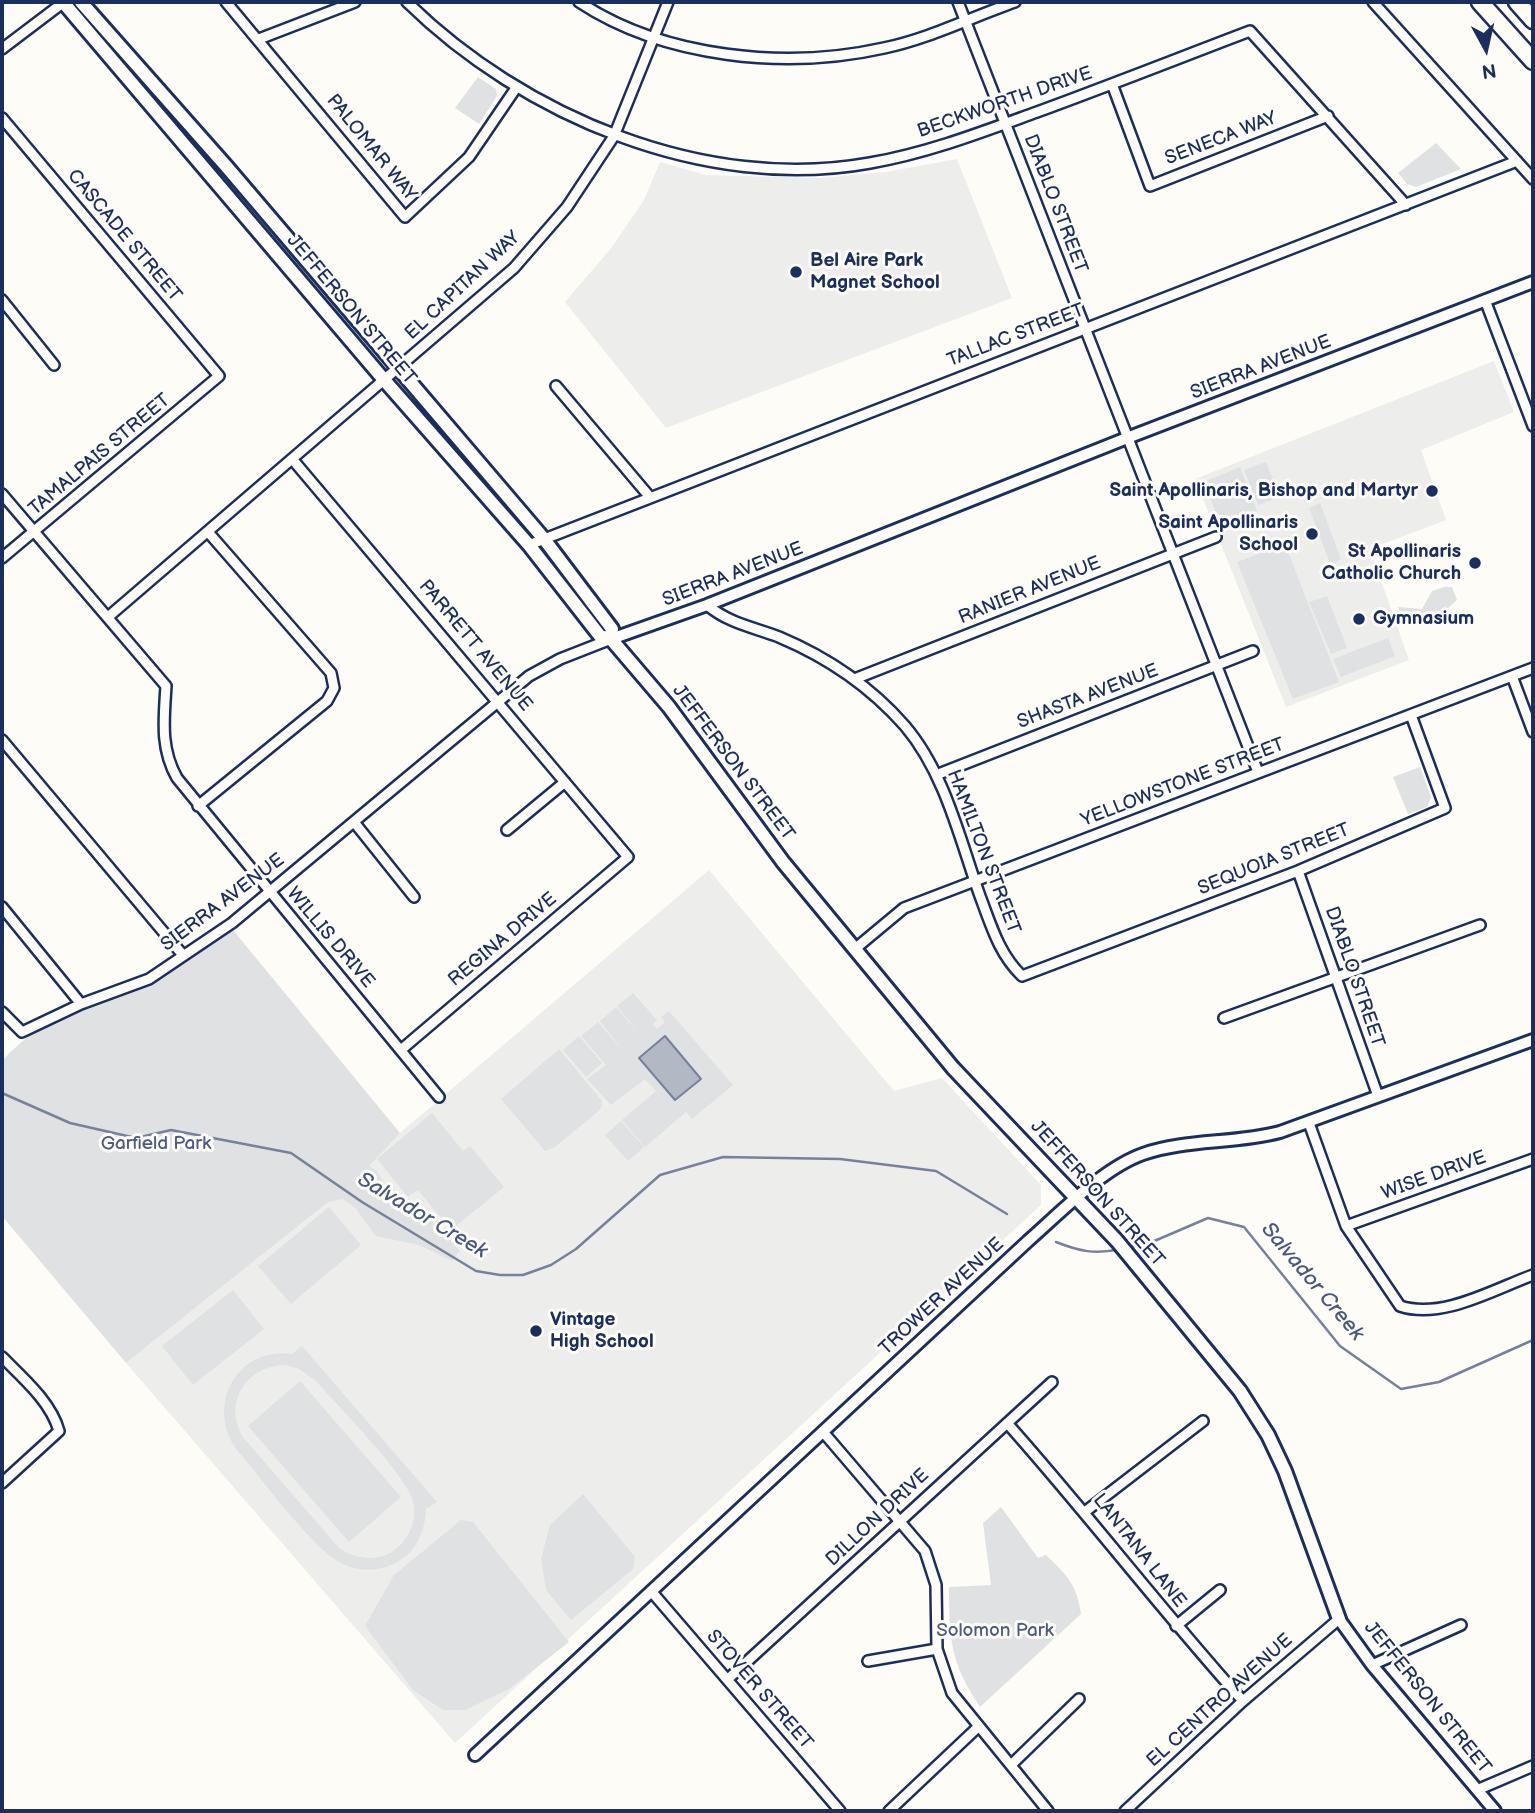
<!DOCTYPE html>
<html>
<head>
<meta charset="utf-8">
<style>
  body { margin:0 }
  #map { position:relative; width:1535px; height:1813px; overflow:hidden; background:#fdfcf7; font-family:"Balsamiq Sans",sans-serif }
  canvas { display:block }
  .frame { position:absolute; inset:0; border:4px solid #1b2f5e; pointer-events:none }
  .north { position:absolute; left:1451px; top:14px; width:70px; height:70px; -webkit-text-stroke:5px #fdfcf7; paint-order:stroke; rotate:172deg; font-size:19px; font-weight:700; line-height:28px; text-align:center; color:#1b2f5e }
  .north::after { content:''; display:block; margin:auto; width:24px; height:32px; background:#1b2f5e; clip-path:polygon(50% 0,100% 100%,50% 72%,0 100%) }
</style>
</head>
<body>
<div id="map">
<canvas width="1535" height="1813"></canvas>
<div class="frame"></div>
<div class="north">N</div>
</div>
<script>
const c = document.querySelector('canvas').getContext('2d');
c.lineJoin = 'round';
function fillPath(path, color) {
  c.fillStyle = color;
  c.fill(path, 'evenodd');
}
function stroke(path, color, width, dash) {
  c.strokeStyle = color;
  c.lineWidth = width;
  c.lineCap = dash ? 'butt' : 'round';
  c.setLineDash(dash || []);
  c.stroke(path);
}
function drawText(font, color, halo, rows, align = 'center') {
  c.font = font + ' "Balsamiq Sans",sans-serif';
  c.lineWidth = 6;
  c.setLineDash([]);
  c.textBaseline = 'middle';
  c.strokeStyle = halo;
  c.fillStyle = color;
  for (const [text, x, y, turn = 0] of rows) {
    c.save();
    c.translate(x, y);
    c.rotate((+turn || 0) * Math.PI / 180);
    c.textAlign = isNaN(turn) ? turn : align;
    if (halo) c.strokeText(text, 0, 0);
    c.fillText(text, 0, 0);
    c.restore();
  }
}
const built = new Path2D(`
  M957 159 1012 298 666 428 565 302 612 247 644 200 660 162 705 175 820 178 886 172Z
  M1494 361 1514 412 1421 450 1446 520 1370 549 1409 660 1286 707 1195 479Z
  M709 870 894 1091 942 1078 1041 1185V1205L455 1743 126 1363 352 1182 400 1133Z`);
const green = new Path2D(`
  M478 77 496 89 497 96 479 124 455 108Z
  M1436 143 1461 169 1416 187 1407 184 1398 173Z
  M1266 462 1280 497 1258 505 1244 470Z
  M1240 467 1257 511 1221 526 1204 482Z
  M1320 503 1341 559 1333 564 1330 563 1309 508Z
  M1285 544 1339 682 1293 699 1237 562Z
  M1445 587H1452L1457 600 1440 615 1441 618 1425 624 1404 623 1398 607 1422 609 1432 591Z
  M1327 596 1347 648 1331 654 1309 602Z
  M1388 638 1395 656 1341 677 1333 659Z
  M1420 767 1431 797 1427 807 1408 814 1393 777Z
  M233 930 400 1133 369 1166 377 1171 384 1183 419 1206 460 1251 452 1261 419 1245 376 1236 356 1209 343 1199 328 1202 126 1363 2 1216V1061C44 1013 105 1002 160 973 188 958 200 942 233 930Z
  M633 993 657 1020 653 1024 657 1029 665 1022 661 1017 669 1011 733 1085 692 1119 686 1112 645 1147 622 1120 656 1091 645 1079 611 1105 587 1079 606 1065 581 1036 598 1022 622 1050 600 1021 616 1007 640 1035 617 1006Z
  M579 1036 602 1063 586 1077 563 1050Z
  M559 1049 602 1101 601 1109 555 1147 545 1151 501 1099Z
  M432 1113 463 1151 470 1146 504 1187 451 1230 418 1190 408 1197 377 1159Z
  M621 1121 644 1147 628 1161 605 1135Z
  M329 1207 361 1245 291 1304 258 1266Z
  M233 1290 264 1329 193 1385 162 1346Z
  M302 1346 437 1502 426 1509C425 1532 416 1552 396 1563 378 1572 356 1572 339 1562 312 1547 260 1477 237 1450 205 1406 237 1346 292 1354ZM285 1365 299 1369 316 1381C338 1406 403 1472 412 1498 419 1519 409 1542 390 1553 373 1562 354 1558 339 1548L242 1436C224 1402 246 1366 285 1365Z
  M300 1381 401 1497 349 1542 248 1426Z
  M583 1494 635 1557 633 1569 571 1620 546 1590 541 1559 550 1525Z
  M1001 1507 1038 1558 1046 1555C1067 1575 1077 1585 1081 1614L980 1707C950 1662 949 1639 949 1587L991 1585 983 1523Z
  M461 1520 473 1522 569 1642 509 1689 465 1710H443L413 1690 365 1626 394 1575Z`);
const water = new Path2D(`
  M665 1036 701 1079 675 1100 639 1058Z`);
const stream = new Path2D(`
  M2 1093 70 1123 136 1138 171 1130 291 1153 362 1202 476 1271 500 1275H523L551 1265 576 1249 660 1175 723 1157 840 1159 936 1171 1007 1214
  M1056 1242C1079 1251 1095 1255 1120 1249
  M1126 1248 1152 1242 1208 1218 1244 1227 1340 1346 1401 1389 1439 1382 1533 1340`);
const minor = new Path2D(`
  M226 2 405 217 469 157 516 88
  M407 2C523 116 705 193 870 163 928 153 982 132 1037 112 1108 86 1179 58 1250 31L1406 205
  M579 2C664 58 786 70 884 48 928 39 972 17 1015 2
  M958 2 1258 772
  M1373 2 1533 179
  M259 39 355 2
  M2 49 64 2
  M1112 84 1150 186 1328 116
  M2 118 219 376 2 558
  M2 300 54 365
  M1485 300 1533 426
  M556 386 649 496
  M293 460 628 857 402 1049
  M2 494 166 686C164 719 160 748 177 778L439 1097
  M529 545 1517 161
  M707 605C730 624 753 627 779 637 829 658 870 686 905 726 945 773 960 840 980 896 991 925 999 954 1022 976L1298 871 1445 808 1411 715
  M108 617 514 268 567 207 614 136 668 2
  M1512 676 1533 732
  M857 678 1216 537
  M2 740 182 954
  M936 775 1253 651
  M198 806 327 701 334 688 331 673 208 532
  M354 822 414 897
  M507 830 565 782
  M1298 871 1378 1096
  M2 907 81 1004
  M856 948 904 908 1533 668
  M2 1012 22 1032 81 1004 149 979 232 923 529 676 560 659 611 639
  M1224 1018 1480 925
  M1309 1123 1346 1226 1400 1306C1442 1320 1494 1289 1533 1275
  M1346 1226 1533 1159
  M2 1357C23 1378 51 1402 59 1431L2 1483
  M1007 1423C1088 1514 1162 1611 1243 1701
  M824 1433 925 1551 936 1585 937 1649 952 1693 1048 1811
  M1086 1511 1203 1421
  M651 1591 840 1811
  M1176 1626 1220 1590
  M868 1661 937 1649
  M1372 1665 1461 1625
  M728 1679 1052 1382
  M1011 1765 1079 1699
  M1477 1790 1533 1766
  M889 1811 978 1727
  M1125 1811 1243 1701 1339 1619`);
const tertiary = new Path2D(`
  M611 639 707 605 1127 438 1533 282
  M1339 1619 1372 1665 1495 1811
  M475 1755 1028 1241C1060 1213 1103 1168 1143 1154 1185 1139 1235 1144 1280 1132L1533 1040`);
const secondary = new Path2D(`
  M63 2 385 381 529 545 600 636 611 639 669 707 783 862 953 1068 1117 1241 1240 1391 1268 1435 1285 1471 1339 1619
  M81 2 226 166 544 539 612 629 611 639`);
const motorway = new Path2D(`
  M1480 2 1533 61
  M1517 2 1533 20`);
const markers = [
  [796,272,7,"#1b2f5e"],
  [1432,491,7,"#1b2f5e"],
  [1312,534,7,"#1b2f5e"],
  [1475,563,7,"#1b2f5e"],
  [1359,619,7,"#1b2f5e"],
  [536,1331,7,"#1b2f5e"]
];
const streetNames = [
  ["BECKWORTH DRIVE",1005,103,-19],
  ["SENECA WAY",1221,139,-21],
  ["PALOMAR WAY",371,148,51],
  ["DIABLO STREET",1055,204,69],
  ["CASCADE STREET",124,236,50],
  ["EL CAPITAN WAY",463,286,-43],
  ["JEFFERSON STREET",351,310,50],
  ["TALLAC STREET",1016,336,-21],
  ["SIERRA AVENUE",1261,368,-21],
  ["TAMALPAIS STREET",100,455,-40],
  ["SIERRA AVENUE",733,575,-21],
  ["RANIER AVENUE",1030,591,-22],
  ["PARRETT AVENUE",475,646,50],
  ["SHASTA AVENUE",1088,697,-21],
  ["JEFFERSON STREET",733,763,53],
  ["YELLOWSTONE STREET",1183,783,-21],
  ["HAMILTON STREET",983,852,69],
  ["SEQUOIA STREET",1274,860,-22],
  ["SIERRA AVENUE",223,903,-37],
  ["WILLIS DRIVE",330,938,50],
  ["REGINA DRIVE",503,940,-40],
  ["DIABLO STREET",1354,977,71],
  ["WISE DRIVE",1434,1176,-20],
  ["JEFFERSON STREET",1097,1194,48],
  ["TROWER AVENUE",942,1297,-43],
  ["DILLON DRIVE",878,1518,-43],
  ["LANTANA LANE",1139,1551,52],
  ["STOVER STREET",759,1690,49],
  ["JEFFERSON STREET",1427,1698,51],
  ["EL CENTRO AVENUE",1220,1701,-42]
];
const poiNames = [
  ["Bel Aire Park",810,261],
  ["Magnet School",810,283],
  ["Saint Apollinaris, Bishop and Martyr",1418,491,"right"],
  ["Saint Apollinaris",1298,523,"right"],
  ["School",1298,545,"right"],
  ["St Apollinaris",1461,552,"right"],
  ["Catholic Church",1461,574,"right"],
  ["Gymnasium",1373,619],
  ["Vintage",550,1320],
  ["High School",550,1342]
];
const parkNames = [
  ["Garfield Park",156,1144],
  ["Solomon Park",995,1631]
];
const waterNames = [
  ["Salvador Creek",422,1216,31],
  ["Salvador Creek",1312,1282,50]
];
fillPath(built, '#edeeec');
fillPath(green, '#e0e1e3');
fillPath(water, '#b3b8c5');
stroke(water, '#76819c', 2);
stroke(stream, '#76819c', 2.5);
stroke(minor, '#1b2f5e', 14);
stroke(tertiary, '#1b2f5e', 16);
stroke(secondary, '#1b2f5e', 18);
stroke(motorway, '#1b2f5e', 21);
stroke(minor, '#fdfcf7', 9);
stroke(tertiary, '#fdfcf7', 10);
stroke(secondary, '#fdfcf7', 12);
stroke(motorway, '#fdfcf7', 16);
for (const [x, y, r, color] of markers) {
  const dot = new Path2D();
  dot.arc(x, y, r, 0, 2 * Math.PI);
  c.fillStyle = color;
  c.fill(dot);
  stroke(dot, '#fdfcf7', 2.5);
}
drawText('19px', '#1b2f5e', '#fdfcf7', streetNames);
drawText('bold 19px', '#1b2f5e', '#fdfcf7', poiNames, 'left');
drawText('19px', '#4c5c7f', '#fdfcf7', parkNames);
drawText('italic 21px', '#49587d', '#fdfcf7', waterNames);
</script>
</body>
</html>
